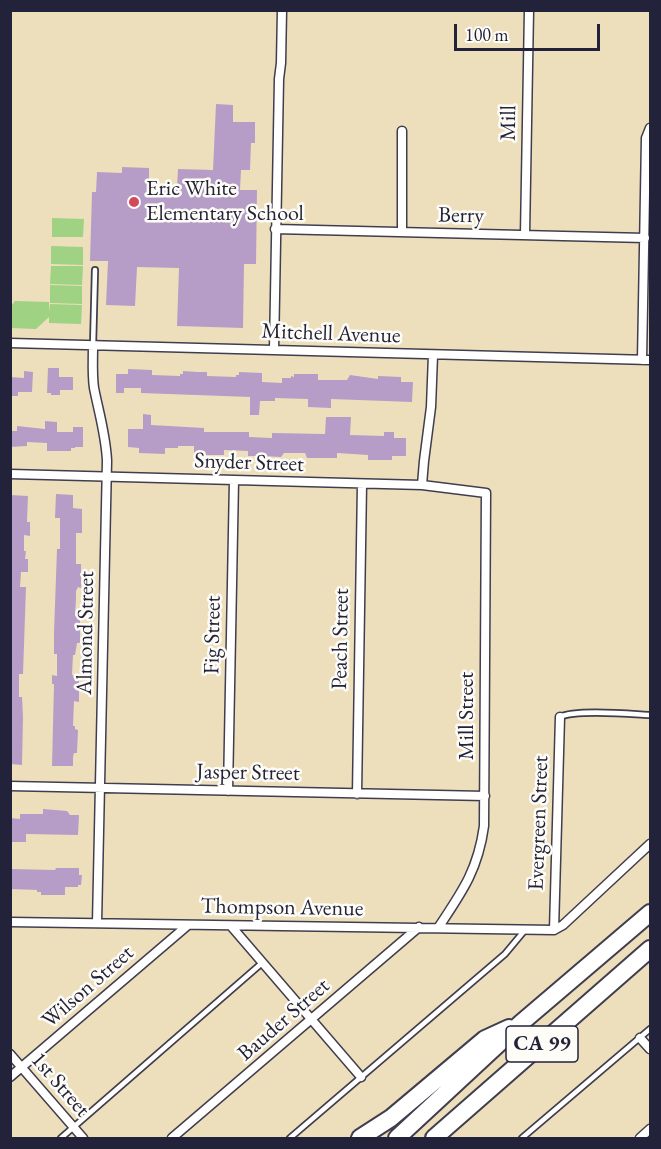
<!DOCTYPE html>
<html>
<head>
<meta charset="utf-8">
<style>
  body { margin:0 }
  #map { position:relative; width:661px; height:1149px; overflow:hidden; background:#eddfbc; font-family:"EB Garamond",serif }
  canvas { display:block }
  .frame { position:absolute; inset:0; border:12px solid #22223b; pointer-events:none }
  .scale { position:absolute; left:454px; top:24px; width:146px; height:27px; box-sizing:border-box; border:3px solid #22223b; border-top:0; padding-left:8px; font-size:18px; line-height:21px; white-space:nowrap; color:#22223b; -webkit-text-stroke:4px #fdfcf7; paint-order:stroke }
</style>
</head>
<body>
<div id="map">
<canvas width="661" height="1149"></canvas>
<div class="frame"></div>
<div class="scale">100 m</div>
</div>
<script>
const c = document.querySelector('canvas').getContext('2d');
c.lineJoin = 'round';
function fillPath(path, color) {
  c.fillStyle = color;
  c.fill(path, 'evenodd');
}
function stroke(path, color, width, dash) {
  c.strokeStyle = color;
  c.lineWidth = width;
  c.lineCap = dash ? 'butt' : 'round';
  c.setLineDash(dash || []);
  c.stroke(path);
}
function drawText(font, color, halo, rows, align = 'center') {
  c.font = font + ' "EB Garamond",serif';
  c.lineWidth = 5;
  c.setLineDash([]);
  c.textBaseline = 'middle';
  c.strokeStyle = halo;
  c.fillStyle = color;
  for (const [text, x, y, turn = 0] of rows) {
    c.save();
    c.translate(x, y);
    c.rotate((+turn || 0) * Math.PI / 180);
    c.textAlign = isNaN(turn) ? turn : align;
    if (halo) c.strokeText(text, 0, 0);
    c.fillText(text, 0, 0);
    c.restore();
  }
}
const green = new Path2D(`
  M52 218 84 219 83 237H52Z
  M51 246 83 247V265L51 264Z
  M51 266H83L82 285 50 284Z
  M50 285 82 286V304L50 303Z
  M15 301 49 302V313L50 304 82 305 81 324 49 323V317L36 329 11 328V306Z`);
const building = new Path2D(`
  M216 104 233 105V122H255V143H251L250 170H241L240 190H257L256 264H244L243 328 177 326 179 268 137 267 135 306 106 305 108 261H90L92 192H96L97 172 122 173V167L149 168V189H177L178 169 213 170Z
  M48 368H59V377H73V390H60V395H51V393H47Z
  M128 369 152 370V375L180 376V374H183V371L197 372H207V376L236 377V375H239V372L262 373V382L282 383V378H291V376L294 377V374H318V380H347L350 375 378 379V376L401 377V382H413L412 402 331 399V408L308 407V399L275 398V401H260L259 415H250V397L141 393V388H124V393H116V374H128Z
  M24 371 33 372 32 392H18V396H10V377L24 378Z
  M143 414 151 415V425L204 428V432H249V437L272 438V433L325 434 326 417H351L350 435 384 436V432H394V438H406V456H392V460H368V455L337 453V458H307L305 453H284L281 457 261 456H248V451L224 450V455H194V446H178V448H165V454L139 453V448L128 447V429H143Z
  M45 421 57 422V432H73V427H83V447H75V448H71V451H47V443L27 442V446L10 447V431H17V426L45 429Z
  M56 494 73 495V508L82 509V533H76V564H81V588L78 587 76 591V599L75 616H77V619H80V643H77L75 655H73L72 675H79V702L74 701 73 726H75V729L78 730 77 753H74L73 757V766H52L54 684H52V675L57 676V654H54V632L57 549H60V518H55Z
  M10 495 28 496 27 522H30V536L24 535V551H26L25 559H28V572H21L20 587H26L23 674H19V697H22L23 717 22 765 10 764Z
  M43 809 67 811 70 815H79L78 835 26 834V842H12L10 818 20 819V814H43Z
  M56 868H79V875H82L81 885H78V887H65V895H41V892H37V890L10 889V869L55 870Z`);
const lane = new Path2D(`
  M93 346 95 270
  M560 717C575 709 631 714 650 715
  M61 1138 262 963
  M290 1138 505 954 525 930
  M522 1138 650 1029`);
const street = new Path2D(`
  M275 229 645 238
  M402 232V131
  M525 235 529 10
  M10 343 650 360
  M93 346C93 360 92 374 94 388 99 413 106 436 107 461L97 923
  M274 350 279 79 281 63 282 10
  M642 360 646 138 650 128
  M10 474 422 485 486 493 484 826C478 870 462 892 438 928
  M422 485 424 461 431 407 433 355
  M10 786 485 796
  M228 791 234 480
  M357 794 362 484
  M10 922 554 930 563 925 650 844
  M231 926 361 1077
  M554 930 560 717
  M640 1038 650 1049
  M10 1054 83 1138
  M10 1077 188 925
  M172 1138 419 927
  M640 1138 650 1129`);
const highway = new Path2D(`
  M360 1138 391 1118 485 1039 509 1028
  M397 1138 521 1023 650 913
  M434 1138 650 949`);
const markers = [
  [134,202,6,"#d1495b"]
];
const shields = [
  [542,1044,72]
];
const shieldNames = [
  ["CA 99",542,1044]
];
const streetNames = [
  ["Mill",509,123,-89],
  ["Berry",461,216,1],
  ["Mitchell Avenue",331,334,2],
  ["Snyder Street",249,463,2],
  ["Almond Street",86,633,-89],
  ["Fig Street",213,635,-89],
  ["Peach Street",341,639,-89],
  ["Mill Street",467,716,-90],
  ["Jasper Street",248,773,1],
  ["Evergreen Street",539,823,-88],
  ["Thompson Avenue",282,908,1],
  ["Wilson Street",88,987,-41],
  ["Bauder Street",284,1020,-41],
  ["1st Street",60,1085,49]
];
const poiNames = [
  ["Eric White",146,189],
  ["Elementary School",146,214]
];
fillPath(green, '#9fd282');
fillPath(building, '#b69dc8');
stroke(lane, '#403e4e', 8);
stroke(street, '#403e4e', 11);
stroke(highway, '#403e4e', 20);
stroke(lane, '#fff', 4.5);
stroke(street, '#fff', 8);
stroke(highway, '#fff', 16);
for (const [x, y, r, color] of markers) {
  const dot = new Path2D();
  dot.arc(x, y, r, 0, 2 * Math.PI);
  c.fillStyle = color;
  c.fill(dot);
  stroke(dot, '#fdfcf7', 2);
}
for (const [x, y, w] of shields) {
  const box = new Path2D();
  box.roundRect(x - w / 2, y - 18, w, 36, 4.5);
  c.fillStyle = '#fdfcf7';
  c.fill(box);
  stroke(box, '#22223b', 1.5);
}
drawText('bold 21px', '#22223b', null, shieldNames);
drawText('22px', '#22223b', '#fdfcf7', streetNames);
drawText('22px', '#22223b', '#fdfcf7', poiNames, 'left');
</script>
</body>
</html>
